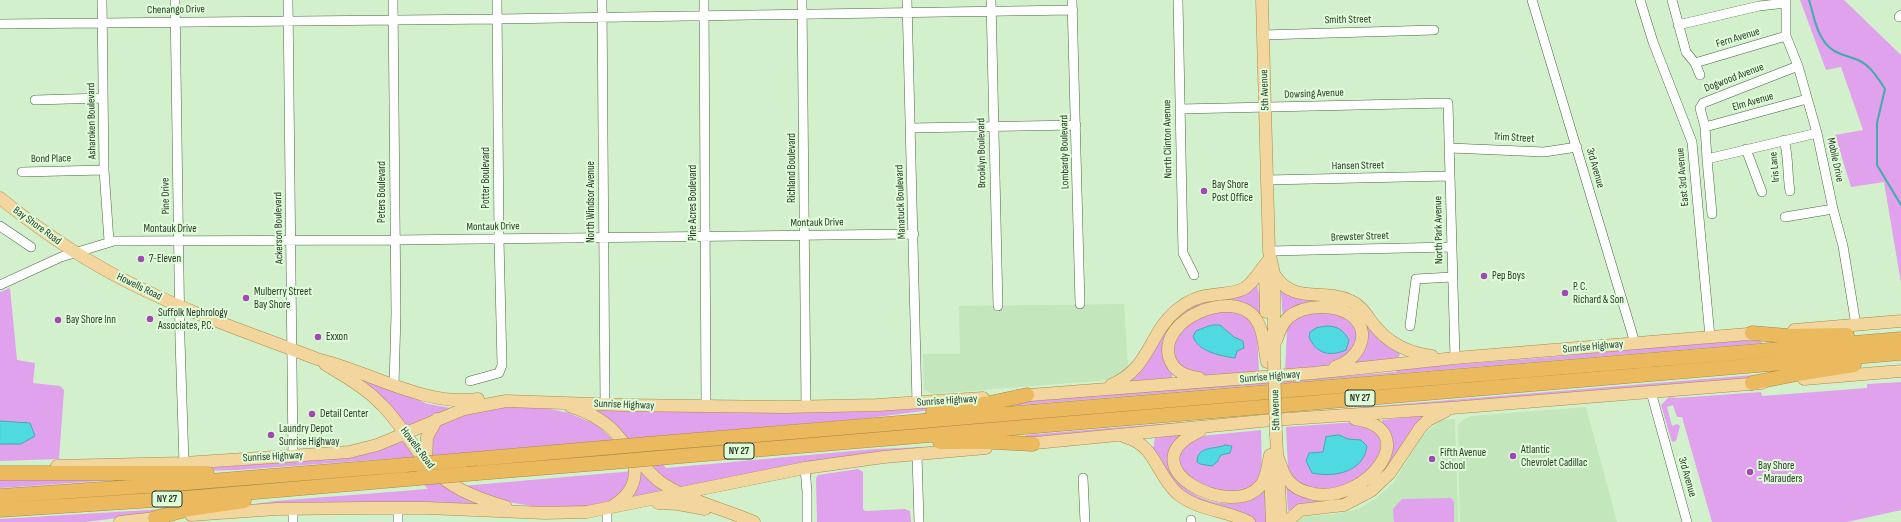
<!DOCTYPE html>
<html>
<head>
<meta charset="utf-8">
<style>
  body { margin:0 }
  canvas { display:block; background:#d2f0cc }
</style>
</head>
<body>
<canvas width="1901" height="522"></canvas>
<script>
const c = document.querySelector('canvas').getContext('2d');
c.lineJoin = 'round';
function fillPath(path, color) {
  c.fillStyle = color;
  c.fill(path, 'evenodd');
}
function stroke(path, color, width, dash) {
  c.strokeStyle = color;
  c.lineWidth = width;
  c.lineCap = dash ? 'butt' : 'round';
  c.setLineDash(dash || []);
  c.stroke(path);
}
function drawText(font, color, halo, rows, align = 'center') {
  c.font = font + ' "Sofia Sans Condensed",sans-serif';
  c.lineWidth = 4;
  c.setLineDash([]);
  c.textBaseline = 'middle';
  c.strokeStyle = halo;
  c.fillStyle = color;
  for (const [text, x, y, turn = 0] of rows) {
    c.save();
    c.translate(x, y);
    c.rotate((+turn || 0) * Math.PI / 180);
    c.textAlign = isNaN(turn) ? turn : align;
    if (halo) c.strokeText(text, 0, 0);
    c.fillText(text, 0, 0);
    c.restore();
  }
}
const built = new Path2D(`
  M1124 304 1128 367 1124 371 1108 380 932 394 924 389 923 354H960L959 306Z
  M1586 407 1617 522H1460L1458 425 1464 419 1472 416Z
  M1455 419 1458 522H1295L1298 517 1334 514 1359 509 1376 498 1393 483 1423 435 1440 420Z`);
const green = new Path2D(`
  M1800 0H1844L1901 55V283L1884 182 1851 187 1835 135 1863 130 1841 67 1826 70Z
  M1257 285 1260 297 1261 320 1221 304 1169 333 1173 374 1171 379 1127 383C1144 359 1165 320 1192 306 1205 300 1220 302 1233 298 1243 296 1250 291 1257 285Z
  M10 288 17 360 35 363 33 383 60 386 64 390 59 459 0 461V292Z
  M1282 290 1343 303 1356 310 1384 343 1400 354 1398 359 1347 367 1365 333 1336 306 1283 320 1281 292Z
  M1234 310 1247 315 1257 332 1259 373 1197 376 1187 375 1172 359 1175 337C1197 318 1203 312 1234 310Z
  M1332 312C1350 319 1356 322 1359 341L1336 365 1285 370 1287 331 1285 330C1294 313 1315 313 1332 312Z
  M1727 340 1761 341 1762 343 1008 406V403L1134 390 1136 393 1168 388 1239 385 1396 372 1398 369 1553 357Z
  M1778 373 1752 379 1025 439 1026 435Z
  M354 375 428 404 451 408 409 429Z
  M1901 382V510L1847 522H1712L1682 417H1677L1673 405 1667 407 1672 426 1677 424 1680 426 1676 441 1672 442 1661 405 1669 397 1677 398 1761 392 1762 396 1867 388V384Z
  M531 405 569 413 597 425 613 440 430 456C431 450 430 441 432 435 441 409 509 406 531 405Z
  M938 406V409L869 418 641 438 666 468 875 449 969 445 688 489 671 485 597 413 599 409Z
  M1430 415 1390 466 1356 497 1299 506 1288 511 1286 483 1331 499 1386 465 1382 420Z
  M1357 422 1371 426 1380 436 1381 459 1350 488 1314 492 1292 479 1288 468 1286 427Z
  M1261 430 1262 473 1259 479 1241 495 1193 485 1179 463 1181 450 1201 436Z
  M1186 434 1172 470C1184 498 1223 511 1251 499 1255 498 1259 493 1263 490L1266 491 1268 522H1255L1244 516 1214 507 1179 490 1153 449 1155 438Z
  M405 441 417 457 446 487 481 504 233 507 275 501 428 489 398 458 238 470 146 472 166 469 221 467 355 457 398 442 399 443Z
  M636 463 667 491 626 502Z
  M858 469 863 472V509L865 511 905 509 910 511 911 522H817L816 478 818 475Z
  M634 471 622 498 594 506 538 507 508 502 462 486Z
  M0 477H155L0 488Z
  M1451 498 1454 502V522H1394L1393 509 1402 499Z
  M165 509 166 512 85 522H0V519Z`);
const water = new Path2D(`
  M1212 325H1220L1234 337 1243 341 1244 348 1237 351 1235 358C1220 356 1197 351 1193 336L1196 331Z
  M1326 326C1338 326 1343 330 1349 340L1346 350C1330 357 1316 354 1309 337L1310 332 1316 328Z
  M0 421 30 423 35 436 21 444H0Z
  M1339 435 1348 439 1361 440 1367 446C1364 472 1334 478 1312 473L1306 461 1309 453 1323 452 1326 437Z
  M1225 445 1232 446 1230 453 1221 455 1217 462 1212 466 1200 464 1197 462C1197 445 1215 450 1225 445Z`);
const stream = new Path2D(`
  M1809 0C1813 12 1815 28 1822 38 1831 54 1843 54 1858 60 1870 65 1878 78 1885 89L1877 123V165L1901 205`);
const minor = new Path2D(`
  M102 0 104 170 109 241
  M175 0 180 340 184 463
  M288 0 293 456
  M393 0 396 314 394 385
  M602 0 605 405
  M704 0 706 407
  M802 0 806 407
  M907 0 917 403
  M991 0 998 306
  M1072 0 1080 304
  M1178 0 1183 253 1194 275
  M1532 0 1635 343
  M1640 0 1653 42 1692 142 1710 337
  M1672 0 1686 52 1695 63 1700 75
  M1786 0V36L1798 66 1817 133 1833 209 1843 246 1856 325
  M1899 17 1901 15
  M0 24 497 19 1073 10
  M1678 25 1759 6 1786 3
  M1263 35 1434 30
  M1695 63 1786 36
  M35 100 103 98
  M1180 109 1448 103 1455 358
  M1705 127 1807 99
  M911 128 1076 125
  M1784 140C1789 157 1787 174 1790 191
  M1450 148 1544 152 1577 147
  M1746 149 1762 192
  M1707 159 1817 133
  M22 172 104 170
  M1267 180 1450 176
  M1712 214 1707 159 1705 127 1700 108 1703 103 1798 66
  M1785 217 1833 209
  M0 226 31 247
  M1269 251 1451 247
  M0 285 61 257 114 241 394 240 914 234
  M1410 326 1416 279 1452 277
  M470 381 499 373 502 365 499 239 497 0
  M1651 392 1687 522
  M917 454 919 522
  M805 468 807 492V522
  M1083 478 1085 522
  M293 509V522
  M607 509V522
  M1191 520V522
  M398 522V508`);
const major = new Path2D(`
  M1262 0 1269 251 1274 274V361
  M0 198C43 233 90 264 140 288 197 316 258 336 317 359 369 371 424 407 478 399
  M1274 274C1294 306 1322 287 1351 301 1362 306 1367 316 1374 325 1389 344 1408 353 1432 356
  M1266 312 1265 274 1267 262
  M1794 330 1901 321
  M1276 341C1279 332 1282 323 1289 317 1305 304 1335 304 1351 315 1374 333 1358 360 1335 367
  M325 364C345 377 365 387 382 405 399 422 411 444 427 463 447 487 476 498 506 507
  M1199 378C1186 376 1173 372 1169 357 1159 319 1232 288 1255 318 1264 329 1264 348 1267 362
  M1804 379 1901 371
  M1111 385C1151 368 1148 333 1178 309 1188 301 1200 296 1212 295 1223 293 1235 294 1245 288 1254 282 1260 271 1267 262
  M1017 396 1314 373 1455 358 1760 333
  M570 406C588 412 606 421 618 436 632 451 643 468 659 481 685 500 724 509 754 522
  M1200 431C1124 465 1232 522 1261 485 1267 477 1268 464 1270 455
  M1276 435 1281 522
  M1125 437C1156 445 1156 475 1178 494 1199 511 1226 510 1249 522
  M1025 444 1272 420 1451 408 1762 383
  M1277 455C1280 463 1282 472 1288 480 1294 488 1304 492 1314 494 1368 503 1424 429 1355 419
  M426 462 427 437 437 419
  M57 466 184 463 349 452 377 445 464 409 506 401 623 405 784 407 877 405 983 398
  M1270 471 1272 522
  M658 503 678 504 705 509
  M613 506C633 493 640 477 631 454
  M191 515 277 509 365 508H427L545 513 587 512 805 468 884 457 986 448
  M120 522 165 517
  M1287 522 1300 510 1344 505 1371 491 1390 473 1420 428 1428 420 1446 411`);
const highway = new Path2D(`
  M1752 333 1788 336 1847 335
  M1752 383 1797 374 1854 365
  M933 412 985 404 1027 395
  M940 442H993L1033 444
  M648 444 1901 339
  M658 458 1901 353
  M464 460 602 448
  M0 473H207
  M478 473 613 462
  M0 496 161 485 405 465
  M0 510 186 498 419 478
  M155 518 189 509 244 501`);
const majorBridge = new Path2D(`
  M1274 361 1276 435`);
const highwayBridge = new Path2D(`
  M602 448 648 444
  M613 462 658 458
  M405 465 464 460
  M419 478 478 473`);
const markers = [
  [1204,191,4,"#a148b4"],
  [141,259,4,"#a148b4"],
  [1484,276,4,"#a148b4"],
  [1565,293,4,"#a148b4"],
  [246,298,4,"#a148b4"],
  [150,319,4,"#a148b4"],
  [58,320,4,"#a148b4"],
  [318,337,4,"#a148b4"],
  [312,414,4,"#a148b4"],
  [271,435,4,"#a148b4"],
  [1513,456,4,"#a148b4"],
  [1432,459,4,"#a148b4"],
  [1750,472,4,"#a148b4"]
];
const shields = [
  [1360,398,30],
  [739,451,30],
  [167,499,30]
];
const shieldNames = [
  ["NY 27",1360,398],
  ["NY 27",739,451],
  ["NY 27",167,499]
];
const streetNames = [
  ["Chenango Drive",176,10,-1],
  ["Smith Street",1348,20,-1],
  ["Fern Avenue",1738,38,-17],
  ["Dogwood Avenue",1734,78,-21],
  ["5th Avenue",1265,90,-92],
  ["Dowsing Avenue",1314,94,-2],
  ["Elm Avenue",1753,102,-16],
  ["Asharoken Boulevard",92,121,-91],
  ["Trim Street",1514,138,3],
  ["North Clinton Avenue",1168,139,-91],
  ["Lombardy Boulevard",1065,152,-91],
  ["Brooklyn Boulevard",982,153,-91],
  ["Bond Place",51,159,-1],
  ["Mobile Drive",1835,160,78],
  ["Hansen Street",1358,166,-1],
  ["Iris Lane",1775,167,-95],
  ["Richland Boulevard",792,168,-90],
  ["3rd Avenue",1595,168,74],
  ["East 3rd Avenue",1683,177,-95],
  ["Potter Boulevard",486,178,-90],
  ["Peters Boulevard",382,192,-90],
  ["Pine Drive",166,196,-91],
  ["North Windsor Avenue",591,202,-90],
  ["Manatuck Boulevard",901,202,-92],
  ["Pine Acres Boulevard",693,203,-90],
  ["Montauk Drive",817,223,-1],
  ["Bay Shore Road",37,226,36],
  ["Montauk Drive",493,227,-1],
  ["Ackerson Boulevard",279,228,-91],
  ["Montauk Drive",170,229],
  ["North Park Avenue",1439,230,-91],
  ["Brewster Street",1360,237,-2],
  ["Howells Road",139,287,26],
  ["Sunrise Highway",1593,347,-5],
  ["Sunrise Highway",1270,377,-5],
  ["Sunrise Highway",947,401,-4],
  ["Sunrise Highway",624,405,2],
  ["5th Avenue",1276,410,-92],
  ["Howells Road",417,448,53],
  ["Sunrise Highway",273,457,-3],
  ["3rd Avenue",1687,477,74]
];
const poiNames = [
  ["Bay Shore",1212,185],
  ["Post Office",1212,198],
  ["7-Eleven",149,259],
  ["Pep Boys",1492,276],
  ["P. C.",1573,287],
  ["Richard & Son",1573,300],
  ["Mulberry Street",254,292],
  ["Bay Shore",254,305],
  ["Suffolk Nephrology",158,313],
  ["Associates, P.C.",158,326],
  ["Bay Shore Inn",66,320],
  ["Exxon",326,337],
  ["Detail Center",320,414],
  ["Laundry Depot",279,429],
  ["Sunrise Highway",279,442],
  ["Atlantic",1521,450],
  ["Chevrolet Cadillac",1521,463],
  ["Fifth Avenue",1440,453],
  ["School",1440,466],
  ["Bay Shore",1758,466],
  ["- Marauders",1758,479]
];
fillPath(built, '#c3e6bc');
fillPath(green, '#e0a1ed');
fillPath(water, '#4fdae2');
stroke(water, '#45aaab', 1);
stroke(stream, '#45aaab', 2);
stroke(minor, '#4b6546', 10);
stroke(major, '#a88c4c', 13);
stroke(highway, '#a88c4c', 15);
stroke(minor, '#fff', 9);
stroke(major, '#f3d59e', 12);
stroke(highway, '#ebb95e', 14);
stroke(majorBridge, '#a88c4c', 13, []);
stroke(highwayBridge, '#a88c4c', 15, []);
stroke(majorBridge, '#f3d59e', 12);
stroke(highwayBridge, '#ebb95e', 14);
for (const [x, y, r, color] of markers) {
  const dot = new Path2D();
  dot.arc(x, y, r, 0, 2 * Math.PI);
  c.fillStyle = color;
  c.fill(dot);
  stroke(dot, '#dffdd9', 1.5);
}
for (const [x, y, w] of shields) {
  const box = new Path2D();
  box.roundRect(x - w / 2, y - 8, w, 16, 3);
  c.fillStyle = '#dffdd9';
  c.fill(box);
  stroke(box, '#2d392b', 1);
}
drawText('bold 10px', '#2d392b', null, shieldNames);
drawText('11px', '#2d392b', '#dffdd9', streetNames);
drawText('11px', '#2d392b', '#dffdd9', poiNames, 'left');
</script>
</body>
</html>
